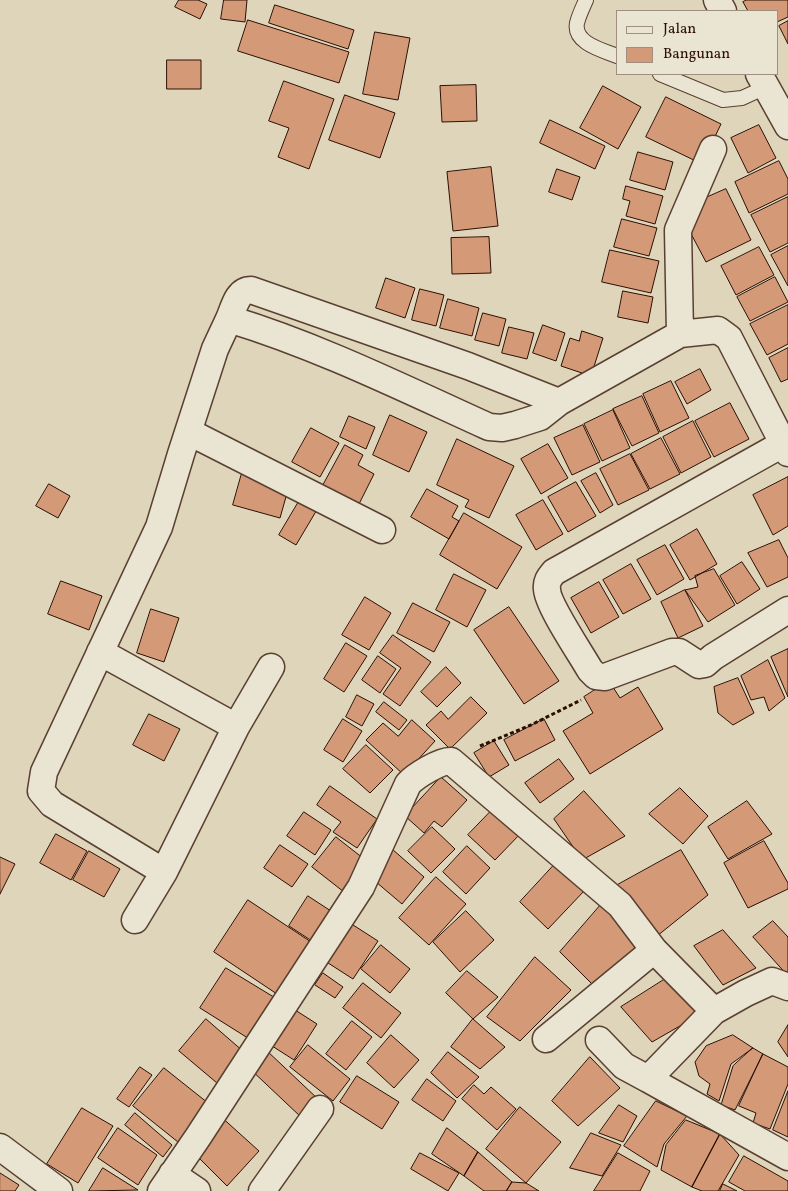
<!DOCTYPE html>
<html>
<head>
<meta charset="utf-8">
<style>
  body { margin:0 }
  #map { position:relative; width:788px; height:1191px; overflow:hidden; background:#dfd5ba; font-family:Vollkorn,serif }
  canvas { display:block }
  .legend { position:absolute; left:616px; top:10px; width:162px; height:65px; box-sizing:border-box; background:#eae4d2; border:1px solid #9e8f7f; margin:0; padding:6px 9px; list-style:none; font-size:15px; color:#2c0f03 }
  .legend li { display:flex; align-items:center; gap:10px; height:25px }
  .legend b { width:25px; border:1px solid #9e8f7f }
</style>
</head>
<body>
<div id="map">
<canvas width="788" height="1191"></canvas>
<ul class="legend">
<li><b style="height:6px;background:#eae4d2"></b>Jalan</li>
<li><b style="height:14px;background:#d49a78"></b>Bangunan</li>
</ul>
</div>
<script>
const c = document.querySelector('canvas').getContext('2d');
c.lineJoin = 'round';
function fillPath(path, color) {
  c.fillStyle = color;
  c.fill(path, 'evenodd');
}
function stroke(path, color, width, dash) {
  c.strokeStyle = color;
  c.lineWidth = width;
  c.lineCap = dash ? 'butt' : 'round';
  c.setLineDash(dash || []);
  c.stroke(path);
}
const building = new Path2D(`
  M179 0H198L207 4 200 19 175 7Z
  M224 0H247L245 22 221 19Z
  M747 0H788V17L777 22V11H748L743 2Z
  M275 5 354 30 348 49 269 23Z
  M248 20 349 52 339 83 238 51Z
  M788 21V44L779 26Z
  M375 32 410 38 398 100 363 94Z
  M167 60H201V89H167Z
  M284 81 334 99 309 169 278 157 289 128 269 121Z
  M476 85 477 121 442 122 440 86Z
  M603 86 641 107 618 149 580 128Z
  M345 95 395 113 380 158 329 140Z
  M666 97 721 124 702 164 646 137Z
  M550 120 605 146 595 169 540 143Z
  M759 125 776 158 748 173 731 138Z
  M638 152 673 162 665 190 630 180Z
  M779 161 788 179V194L749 213 735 182Z
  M491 167 498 226 453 231 447 172Z
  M557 169 580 177 572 200 549 192Z
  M626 186 663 196 655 224 626 216 630 201 623 199Z
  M726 189 751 240 706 262 689 230 703 199Z
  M788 197V243L770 252 751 215Z
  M622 219 657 228 649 256 614 247Z
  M489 237 491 273 452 274 451 238Z
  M788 246V286L771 255Z
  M759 247 774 275 736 295 721 266Z
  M610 250 659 261 651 293 602 282Z
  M775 277 788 302 750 321 737 297Z
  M386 278 415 288 405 318 376 308Z
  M420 289 444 295 436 326 412 320Z
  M623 291 653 297 648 323 618 317Z
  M448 299 479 308 472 336 440 328Z
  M788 305V344L767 355 750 324Z
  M483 313 506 319 499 346 475 340Z
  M543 325 565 333 556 361 533 353Z
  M509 327 534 333 527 359 502 353Z
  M582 331 603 338 591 376 561 366 570 338 579 341Z
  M788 348V379L781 382 769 358Z
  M700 369 711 390 687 404 675 382Z
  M671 381 689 418 660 432 643 394Z
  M642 396 659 433 632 446 613 409Z
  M730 403 749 439 714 457 695 421Z
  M613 410 630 448 602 461 584 424Z
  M390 415 427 432 409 472 373 455Z
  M349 416 375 427 366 449 340 437Z
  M693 421 711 457 681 473 663 437Z
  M583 425 600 462 572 475 554 438Z
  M311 428 339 443 320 477 292 462Z
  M661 438 680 474 650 489 631 454Z
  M457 439 514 466 489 518 465 507 469 500 437 485Z
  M548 444 568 478 541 494 521 459Z
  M345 445 363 455 358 465 374 474 356 510 320 491Z
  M630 454 649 490 618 505 600 469Z
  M242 473 289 486 280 518 233 505Z
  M596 473 613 505 600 513 581 481Z
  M788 477V526L773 535 753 495Z
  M576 482 596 516 568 532 548 497Z
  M49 484 70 496 58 518 36 506Z
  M427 489 458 506 452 517 459 521 449 539 411 517Z
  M301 498 318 508 296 545 279 535Z
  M543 500 563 534 536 550 516 515Z
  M464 513 522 547 497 589 440 555Z
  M697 529 717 564 690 580 670 545Z
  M779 540 788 558V577L767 587 748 553Z
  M665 545 684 579 657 595 637 560Z
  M742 562 760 589 737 604 720 576Z
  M631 564 651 599 623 614 603 580Z
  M714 569 735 605 708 622 685 590 698 587 695 576Z
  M454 574 486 590 467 627 436 610Z
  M61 581 102 596 89 630 48 614Z
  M599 582 619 617 591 633 571 598Z
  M685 590 703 626 678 638 661 602Z
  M365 597 391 613 369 650 342 635Z
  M413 603 450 622 434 652 397 633Z
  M509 607 559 681 524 704 474 630Z
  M151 609 179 618 164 662 137 653Z
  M393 635 431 662 400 706 383 694 401 668 380 653Z
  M346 643 367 656 344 692 324 679Z
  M788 649V697L771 657Z
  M378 656 396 669 380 693 362 680Z
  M768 660 785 698 769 711 764 697 751 700 741 676Z
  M446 667 461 683 437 707 421 692Z
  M738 678 754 713 733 725 718 713 714 687Z
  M609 681 620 698 638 687 663 729 590 774 563 731 593 713 584 697Z
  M357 695 374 704 362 726 346 717Z
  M471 697 487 713 450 749 426 725 441 711 448 719Z
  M384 702 407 720 399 730 376 712Z
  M149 714 180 729 164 761 133 745Z
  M343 719 362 731 343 762 324 750Z
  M544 719 555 740 515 761 504 740Z
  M412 720 435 741 404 775 366 740 383 723 398 736Z
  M494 741 509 765 489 777 474 753Z
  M366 745 393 770 370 793 343 769Z
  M559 759 574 779 540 803 525 783Z
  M441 777 467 800 442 827 434 821 424 833 405 816Z
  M330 786 377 819 357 848 333 832 341 822 317 805Z
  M680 788 708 816 683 844 649 814Z
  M584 791 625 836 582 860 554 819Z
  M747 801 772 834 728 859 708 827Z
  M495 807 522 832 495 860 468 835Z
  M304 812 331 830 315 855 287 836Z
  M432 827 455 849 431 873 408 851Z
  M56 834 87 851 71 880 40 863Z
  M336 837 368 862 344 892 312 867Z
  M764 841 788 883V889L748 908 724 863Z
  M280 845 308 864 292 887 264 868Z
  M467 846 490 868 466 894 443 872Z
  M392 849 424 877 402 904 369 876Z
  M681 850 708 895 657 936 612 888Z
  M89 851 120 869 104 897 73 880Z
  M0 857 15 864 0 894Z
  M556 863 585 890 548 929 520 902Z
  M436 877 466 904 429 945 399 918Z
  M308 896 334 913 315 943 289 926Z
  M248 900 311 942 277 994 214 952Z
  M605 900 648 945 601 993 560 952Z
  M466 911 494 940 460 972 433 942Z
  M773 921 788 937V976L753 937Z
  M350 923 378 941 353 979 325 961Z
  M723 930 756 968 723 985 694 946Z
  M381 945 410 969 390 993 361 969Z
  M535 957 571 990 520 1041 487 1017Z
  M226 968 277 999 251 1040 200 1008Z
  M467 971 498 997 473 1019 446 993Z
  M323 973 343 987 335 998 315 985Z
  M670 976 699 1015 652 1042 621 1007Z
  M363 983 401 1013 381 1038 343 1008Z
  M292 1008 317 1024 294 1060 269 1044Z
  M206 1019 244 1052 217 1083 179 1051Z
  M473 1019 505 1047 480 1069 451 1047Z
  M352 1021 372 1037 346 1070 326 1054Z
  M788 1025V1057L778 1042Z
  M391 1035 419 1060 394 1088 367 1063Z
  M733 1035 753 1048 731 1064 719 1101 707 1094 710 1084 699 1076 695 1062 706 1046Z
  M308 1045 350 1079 333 1101 290 1067Z
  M753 1048 763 1054 735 1110 721 1105 733 1066Z
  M265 1049 319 1100 302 1118 248 1067Z
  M448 1052 479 1077 457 1098 431 1073Z
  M763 1054 788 1067V1084L770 1129 753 1123 756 1113 739 1106Z
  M590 1057 620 1088 578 1126 552 1101Z
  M140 1067 152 1075 129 1107 117 1099Z
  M164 1068 208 1103 178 1142 133 1106Z
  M357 1076 399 1102 382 1129 340 1102Z
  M427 1079 456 1101 443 1121 412 1100Z
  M474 1085 484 1094 491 1087 516 1109 497 1130 462 1099Z
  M788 1091V1137L773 1130Z
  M656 1101 687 1116 664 1144 657 1167 624 1146Z
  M619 1105 637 1116 623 1142 599 1133Z
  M520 1107 561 1142 526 1183 486 1149Z
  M82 1108 113 1126 78 1183 47 1164Z
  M135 1113 172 1145 163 1157 125 1125Z
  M218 1114 259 1151 227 1186 199 1158 207 1148 200 1138Z
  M686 1120 720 1134 692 1187 661 1170 666 1145Z
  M118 1128 157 1155 138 1185 98 1158Z
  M447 1128 478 1152 464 1176 432 1154Z
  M591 1133 621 1145 602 1176 570 1168Z
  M720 1134 739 1155 718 1191H702L692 1187Z
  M478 1152 512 1182 506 1191H484L464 1176Z
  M420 1153 459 1173 448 1191 411 1169Z
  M618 1153 650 1171 640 1191H594Z
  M744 1156 788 1181V1191H745L729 1182Z
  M103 1168 138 1190 89 1191Z
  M0 1173 19 1185 15 1191H0Z
  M512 1182 526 1183 539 1191H507Z
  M723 1184 737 1191H720Z`);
const path = new Path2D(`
  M480 746 531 725 581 700`);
const lane = new Path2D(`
  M586 0C583 7 579 15 577 23 573 43 602 50 617 56
  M660 74 723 100 742 98 766 87`);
const street = new Path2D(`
  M717 0 723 11
  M759 74 788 126
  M229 319C234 308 237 290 251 290L468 366 559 402
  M680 334 678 230 713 149
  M189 432 382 530
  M788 441 554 572C549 578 546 582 547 589 547 604 581 654 590 670L596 676 605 677 672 652H679L699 665 705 664 713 657 788 610
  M100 652 236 727
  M164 872 52 804 41 791 44 772 159 527 181 454 215 349 229 319C318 346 403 388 489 427L502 428 515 425 540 417 559 402 680 334 718 330 729 338 788 453
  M135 920 164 872 236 727 271 667
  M546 1039 654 950
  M599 1040 624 1066 648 1079 714 1011
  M648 1079 788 1157
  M0 1147 59 1191
  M172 1174 197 1191
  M161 1191 198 1137 361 887 408 784C415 776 441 760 451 761L620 905 654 950 714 1011 746 993 772 981 788 987
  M262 1191 320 1109`);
fillPath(building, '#d49a78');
stroke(building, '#2c0f03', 1);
stroke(lane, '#594031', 16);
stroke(street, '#594031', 29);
stroke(path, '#2c0f03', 3, [4, 2.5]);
stroke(lane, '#eae4d2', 14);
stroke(street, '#eae4d2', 26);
</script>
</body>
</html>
